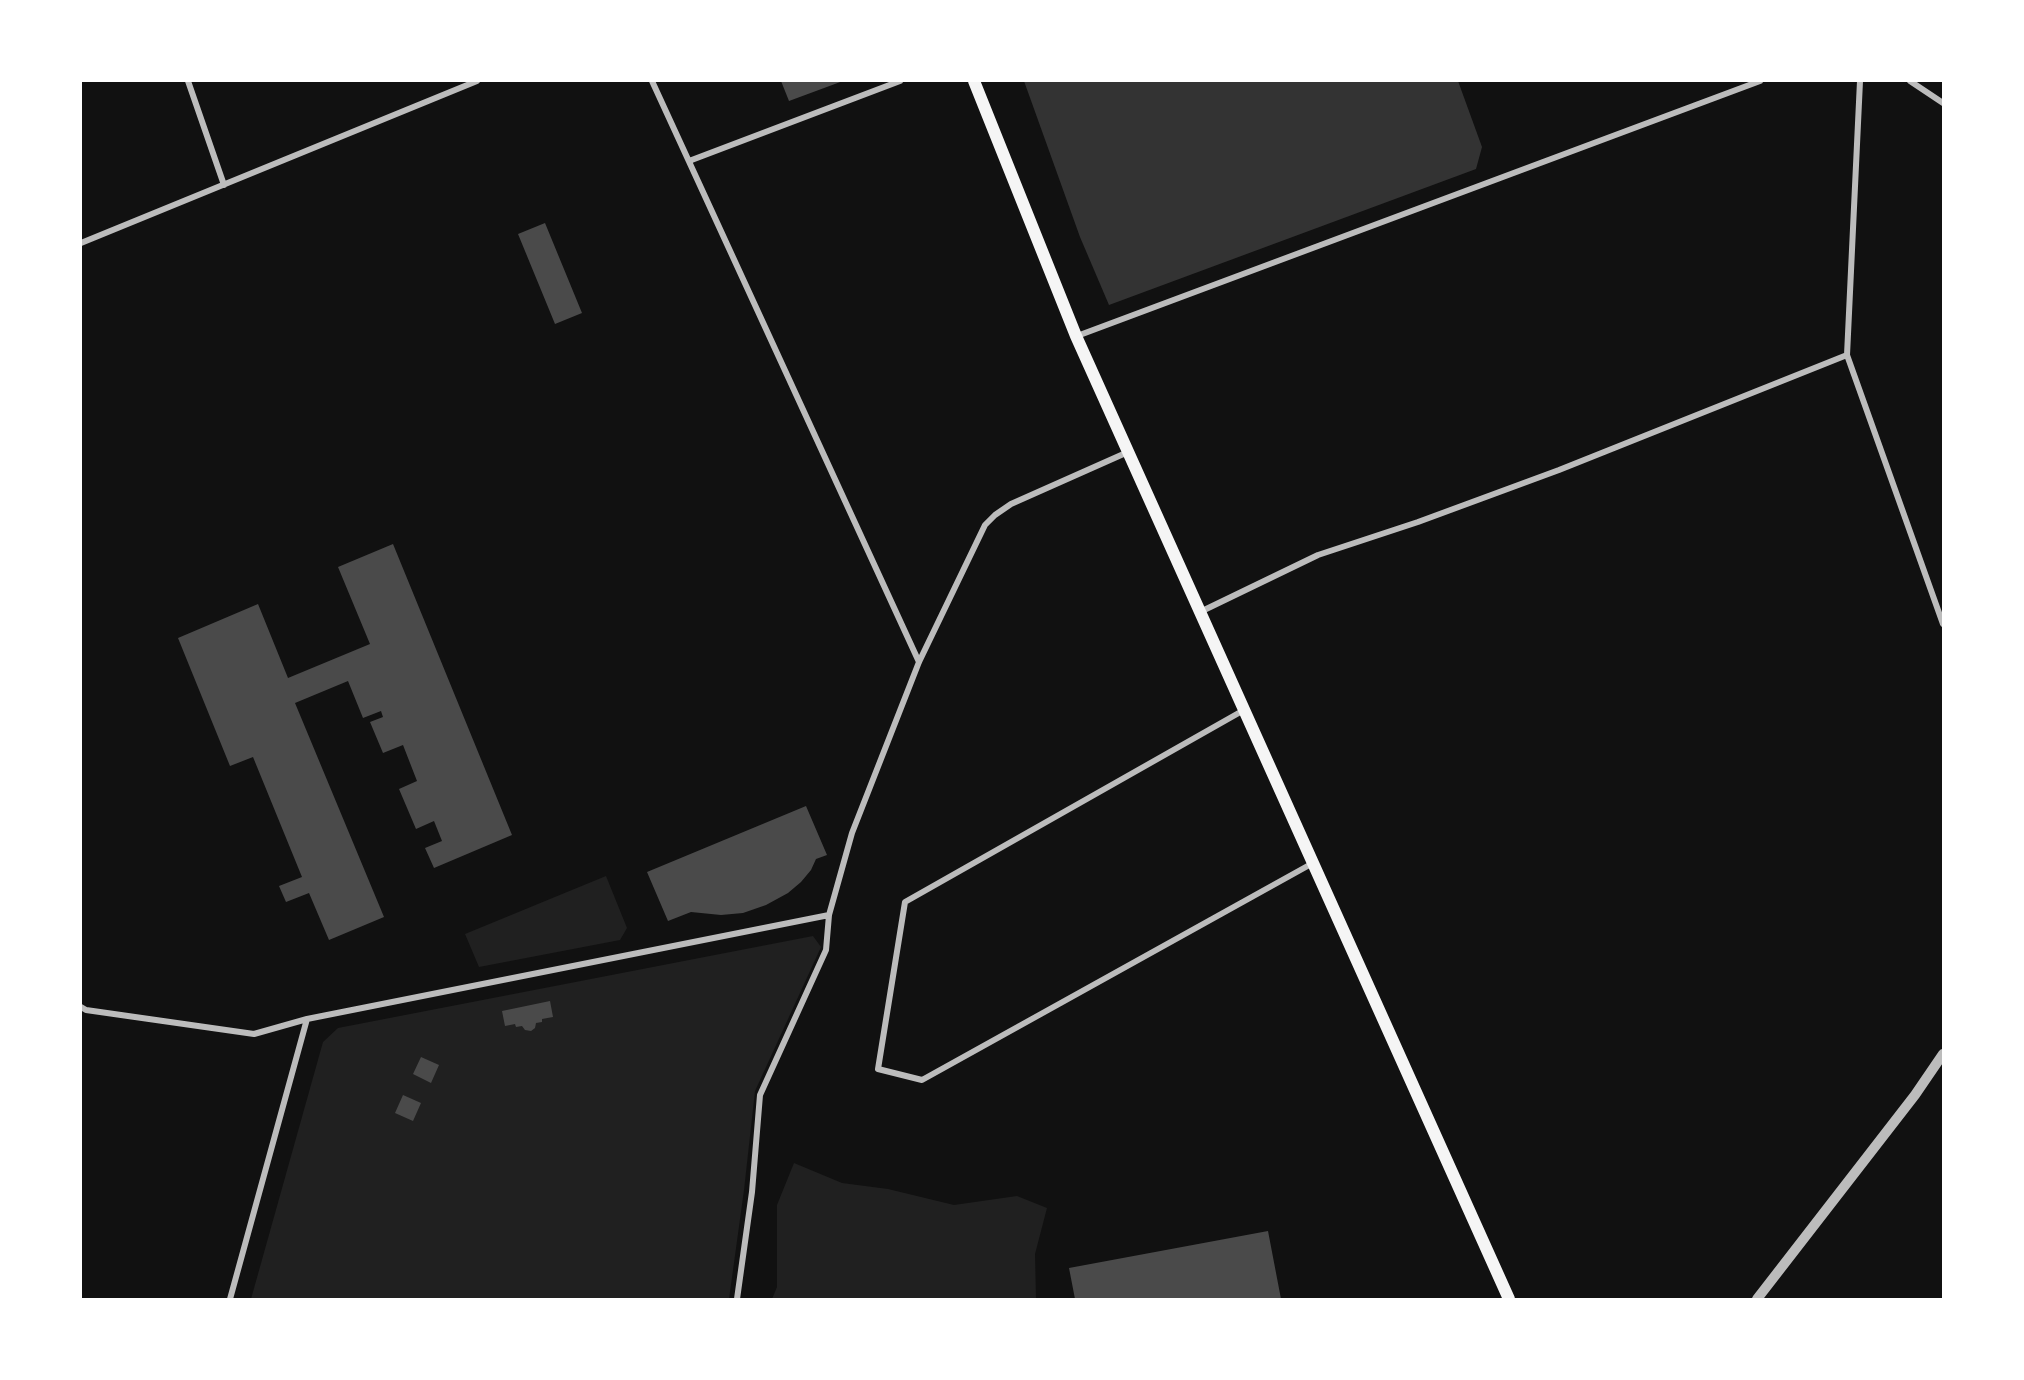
<!DOCTYPE html>
<html>
<head>
<meta charset="utf-8">
<style>
  body { margin:0 }
  #map { position:relative; width:2024px; height:1380px; overflow:hidden; background:#111; font-family:Lato,sans-serif }
  canvas { display:block }
  .frame { position:absolute; inset:0; border:82px solid #fff; pointer-events:none }
</style>
</head>
<body>
<div id="map">
<canvas width="2024" height="1380"></canvas>
<div class="frame"></div>
</div>
<script>
const c = document.querySelector('canvas').getContext('2d');
c.lineJoin = 'round';
function fillPath(path, color) {
  c.fillStyle = color;
  c.fill(path, 'evenodd');
}
function stroke(path, color, width, dash) {
  c.strokeStyle = color;
  c.lineWidth = width;
  c.lineCap = dash ? 'butt' : 'round';
  c.setLineDash(dash || []);
  c.stroke(path);
}
const green = new Path2D(`
  M606 876 627 928 620 940 479 967 465 934Z
  M813 936 821 947 755 1091 744 1190 729 1299H251L323 1042 338 1028Z
  M794 1163 842 1183 888 1189 954 1205 1017 1196 1047 1208 1035 1254 1036 1299H772L777 1287V1205Z`);
const water = new Path2D(`
  M1024 81H1458L1482 147 1476 169 1109 305 1080 237Z`);
const building = new Path2D(`
  M781 81H843L789 101Z
  M545 223 582 313 555 324 518 234Z
  M393 544 512 835 434 868 425 848 442 841 434 821 416 829 399 789 417 781 403 745 383 753 370 722 383 717 381 711 363 718 348 681 295 703 384 917 329 940 309 893 286 902 279 886 302 877 253 757 230 766 178 638 258 604 288 678 370 644 338 567Z
  M806 806 827 855 816 859 811 870 801 882 788 893 766 905 743 913 721 915 691 912 668 921 647 872Z
  M550 1001 553 1017 542 1019V1022L536 1023 535 1028 531 1031 525 1030 522 1026 516 1027 515 1024 505 1026 502 1011Z
  M421 1057 439 1065 431 1083 413 1074Z
  M403 1095 421 1103 413 1121 395 1113Z
  M1268 1231 1281 1299H1075L1069 1268Z`);
const minor = new Path2D(`
  M188 81 224 185
  M652 81 919 662
  M1860 81 1847 355 1943 624
  M1910 81 1943 103
  M689 161 900 81
  M81 243 477 81
  M1077 336 1760 81
  M1200 612 1318 555 1418 522 1559 470 1847 355
  M1244 710 905 902 878 1069 922 1080 1313 863
  M81 1007 86 1010 254 1034 307 1019 829 915
  M230 1299 307 1019
  M737 1299 752 1192 760 1095 826 950 829 915 852 833 919 662 985 525 995 515 1011 504 1128 452`);
const tertiary = new Path2D(`
  M1757 1299 1915 1095 1943 1054`);
const secondary = new Path2D(`
  M974 81 1076 336 1509 1299`);
fillPath(green, '#202020');
fillPath(water, '#333');
fillPath(building, '#4a4a4a');
stroke(minor, '#bcbcbc', 6);
stroke(tertiary, '#bcbcbc', 10);
stroke(secondary, '#f5f5f5', 12);
</script>
</body>
</html>
